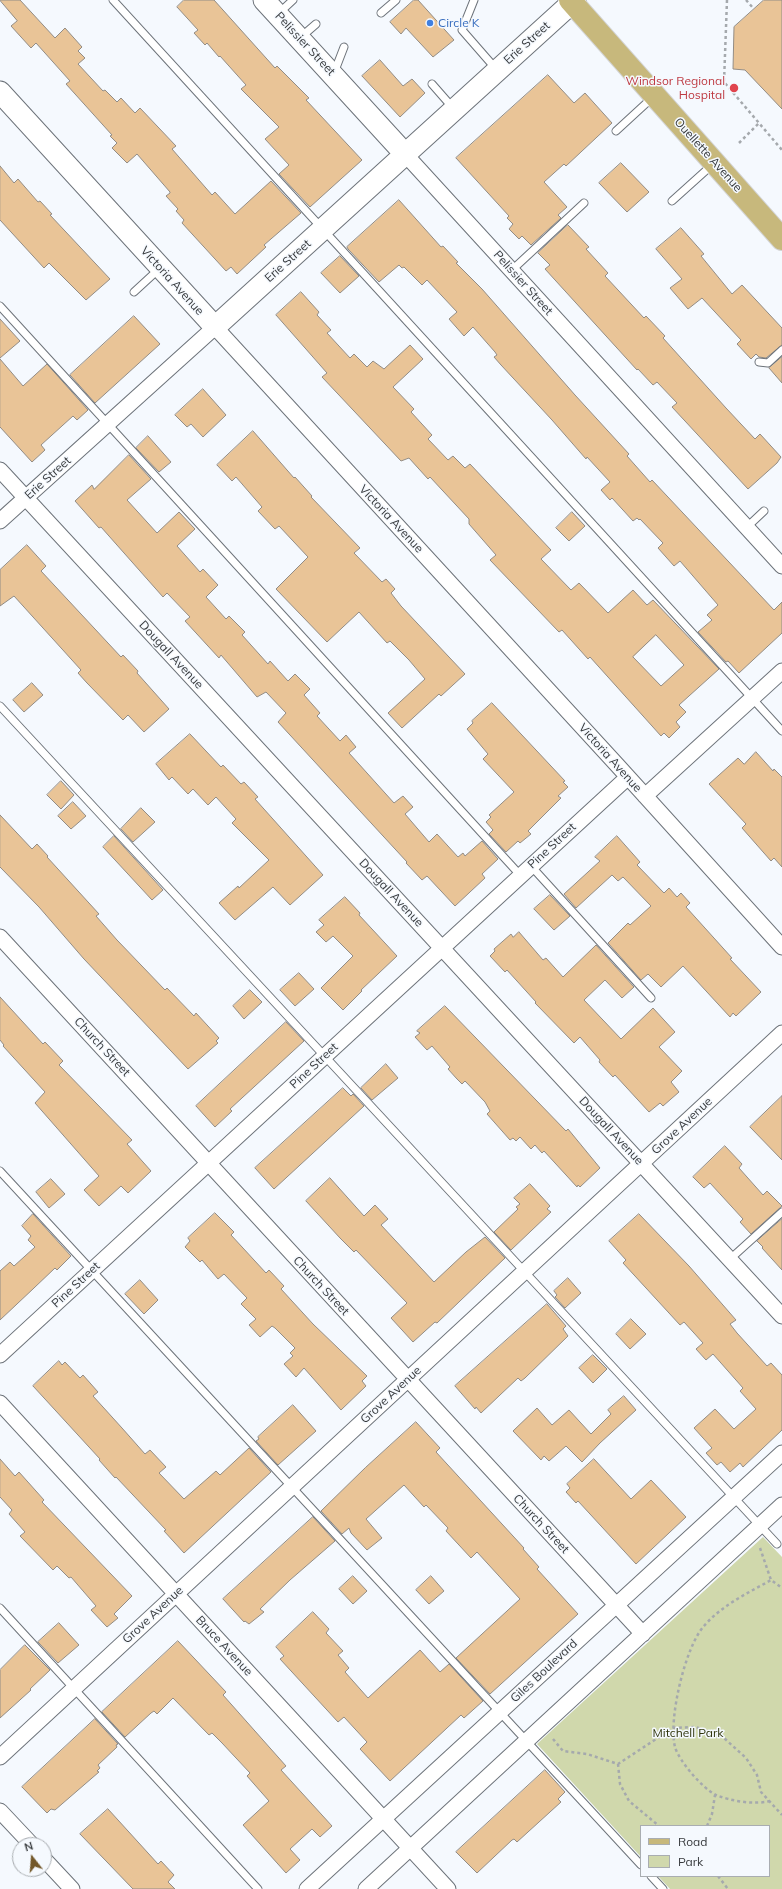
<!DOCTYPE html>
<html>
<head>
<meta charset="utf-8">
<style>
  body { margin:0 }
  #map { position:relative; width:782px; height:1889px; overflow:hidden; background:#f5f9fe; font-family:Mulish,sans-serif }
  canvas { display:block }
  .legend { position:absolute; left:640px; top:1825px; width:130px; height:52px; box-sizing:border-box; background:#f5f9fe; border:1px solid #a9adb1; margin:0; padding:5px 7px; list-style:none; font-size:12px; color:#373a3d }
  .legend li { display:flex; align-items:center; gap:8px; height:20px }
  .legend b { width:20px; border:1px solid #a9adb1 }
  .north { position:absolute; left:12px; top:1837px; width:40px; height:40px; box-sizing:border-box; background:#f5f9fe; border:1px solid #a9adb1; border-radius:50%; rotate:343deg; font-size:11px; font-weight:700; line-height:16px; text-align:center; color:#373a3d }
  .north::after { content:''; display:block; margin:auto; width:14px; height:18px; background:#73582a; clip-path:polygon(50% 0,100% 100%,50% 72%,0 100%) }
</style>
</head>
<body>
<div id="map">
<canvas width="782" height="1889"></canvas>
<ul class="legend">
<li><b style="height:5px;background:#c7b87c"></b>Road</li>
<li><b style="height:11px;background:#d0d8ac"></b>Park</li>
</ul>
<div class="north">N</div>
</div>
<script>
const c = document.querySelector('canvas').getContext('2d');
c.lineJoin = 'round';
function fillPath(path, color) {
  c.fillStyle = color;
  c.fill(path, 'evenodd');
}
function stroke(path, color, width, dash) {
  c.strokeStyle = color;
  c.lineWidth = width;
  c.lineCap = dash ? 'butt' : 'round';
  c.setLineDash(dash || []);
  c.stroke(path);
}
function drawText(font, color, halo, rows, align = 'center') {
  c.font = font + ' Mulish,sans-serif';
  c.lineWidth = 3;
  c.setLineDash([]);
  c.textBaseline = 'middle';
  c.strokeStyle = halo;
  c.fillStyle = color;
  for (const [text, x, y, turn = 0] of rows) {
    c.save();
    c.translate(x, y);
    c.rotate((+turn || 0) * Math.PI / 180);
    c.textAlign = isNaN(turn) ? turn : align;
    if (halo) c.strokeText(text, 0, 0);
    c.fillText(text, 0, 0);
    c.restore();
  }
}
const green = new Path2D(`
  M763 1537 782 1557V1889H670L658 1876H769V1826H641V1857L537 1744Z`);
const building = new Path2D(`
  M0 0H20L55 38 65 28 82 47 78 51 85 58 78 64 103 91 105 90 117 102 121 98 135 113 140 108 176 146 172 149 212 195 215 192 235 214 271 181 301 213 264 245 266 247 237 274 231 267 226 271 182 223 184 220 176 211 178 209 166 196 170 193V192L137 154 127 163 112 148 117 143 110 136 112 135 66 84 70 81 36 43 31 48 11 26 17 21Z
  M184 0H214L275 68 277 66 309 98 306 100 362 160 310 207 279 174 289 165 265 139 279 127 241 89 246 85 220 56 219 57 207 43 205 45 194 33 198 30 177 7Z
  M414 0H418L454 40 433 57 406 28 401 34 390 22Z
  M764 0H782V109L745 70 733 69 734 27Z
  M380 60 403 86 412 79 425 93 400 117 362 76Z
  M548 75 574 103 585 93 612 123 566 166 564 164 544 182 567 207 558 215 561 218 531 245 522 236 519 239 509 229 513 224 507 218 509 216 456 158Z
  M621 163 649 192 627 212 599 183Z
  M0 166 14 183 18 179 38 202 40 201 52 214 50 215 110 279 86 300 49 263 44 268 0 220Z
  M399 200 441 247 443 246 458 262 456 263 482 289 575 395 629 454 627 456 650 482 652 480 774 610 782 602V633L739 673 728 661 726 662 698 632 712 620 707 615 718 605 680 561 674 566 658 548 663 543 640 519 639 520 637 518 633 521 612 498 610 500 601 490 610 482 587 457 586 459 552 420 501 365 494 357 497 355 495 352 473 327 464 336 449 319 457 312 427 280 422 285 404 267 402 268 399 265 379 282 348 249 347 247Z
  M568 225 589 247 586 249 608 273 605 276 644 318 646 316 665 336 663 338 726 408 755 439 760 434 781 457 777 463 748 489 672 407 677 403 657 382 653 385 638 369 637 370 545 269 550 265 538 253Z
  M681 228 704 254 701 256 732 294 742 285 782 328V345L766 358 759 357 756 354 751 359 737 344 741 340 702 298 688 309 670 288 682 279 656 249Z
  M340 256 359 276 340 293 321 273Z
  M301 292 319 312 317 315 331 330 327 333 350 358 354 354 367 367 373 361 384 369 410 345 423 359 393 387 414 409 411 412 432 435 428 439 448 460 453 456 465 468 470 464 551 550 541 559 571 590 579 583 608 613 633 590 647 605 653 600 719 669 679 705 686 712 676 722 680 727 669 738 664 733 661 736 590 657 588 659 562 630 559 632 490 560 496 555 469 524V519L430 477 428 479 409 458 401 461 322 377 327 373 276 315ZM656 635 684 665 661 686 633 657Z
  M134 316 160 344 95 403 70 375Z
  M0 319 20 341 0 358Z
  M782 357V383L769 368Z
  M0 359 23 386 47 364 88 410 77 420 73 416 41 445 45 450 32 462 0 427Z
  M203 389 226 415 203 437 191 424 187 427 175 415Z
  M253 431 294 478 295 477 312 496 311 497 360 548 354 553 382 582 386 579 395 589 391 593 401 606 465 674 441 696 439 694 402 728 388 713 425 679 409 660 390 641 387 643 359 612 327 642 276 589 308 557 279 526 275 529 258 511 262 507 236 477 232 481 217 465Z
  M148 436 171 462 159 472 136 448Z
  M129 455 151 479 127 500 157 533 179 512 195 529 177 546 200 572 203 569 218 585 206 597 226 619 229 616 245 632 242 635 268 664 270 661 288 681 295 674 310 689 304 695 320 713 317 716 340 741 346 735 356 747 349 753 394 803 403 796 413 807 405 814 429 842 437 834 458 857 463 853 465 856 482 841 498 859 482 874 485 878 455 906 427 876 422 880 406 863 407 862 278 722 286 713 266 692 257 697 221 655 219 658 185 621 190 617 167 593 163 597 101 527 99 528 75 501 92 485 94 489Z
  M572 512 585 526 569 541 556 528Z
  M27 545 46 566 41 571 121 657 123 655 138 671 137 673 169 709 144 732 128 715 123 720 87 683 78 673 81 670 14 596 0 606V570Z
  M32 683 43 695 24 712 13 700Z
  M492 703 565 781 563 782 568 787 558 796 561 798 528 831 531 834 520 843 518 841 506 852 489 834 493 830 486 822 491 817 489 815 514 792 483 759 488 754 467 729 473 723 472 721Z
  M190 734 221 767 223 765 241 784 244 782 258 797 255 799 323 875 290 905 273 887 235 920 219 903 238 886 239 888 269 860 232 823 236 819 216 797 208 805 193 789 188 794 172 777 169 780 156 764Z
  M756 752 773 771 774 769 782 777V867L774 858 771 861 742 828 746 824 709 784 738 758 744 764Z
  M61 781 74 795 61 809 47 795Z
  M73 802 86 816 71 829 58 816Z
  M141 808 155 822 133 842 121 829Z
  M0 815 32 849 37 844 48 856 47 857 99 914 96 916 117 940 165 990 167 988 194 1016 196 1013 219 1038 216 1041 218 1043 188 1069 84 959 39 907 0 867Z
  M114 836 163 890 152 900 103 847Z
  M617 836 640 862 637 865 664 893 669 888 677 897 681 893 690 903 686 907 732 958 730 959 761 992 736 1016 733 1013 730 1017 683 966 661 987 648 974 641 980 608 943 628 923 630 925 651 906 623 877 618 881 612 875 576 908 564 894 600 861 595 857Z
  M550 895 570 916 554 930 534 909Z
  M345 897 360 913 359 915 397 956 361 990 362 991 343 1010 321 988 353 956 333 936 326 942 316 932 324 925 319 920Z
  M519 932 543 960 546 958 563 977 596 945 634 987 622 998 605 980 584 1000 621 1039 653 1008 675 1032 659 1047 682 1071 671 1082 679 1092 663 1106 660 1103 649 1112 615 1075 613 1077 599 1062 600 1060 580 1037 574 1043 535 1003 536 1002 507 970 505 972 490 956 495 951 494 949 511 934 513 937Z
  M299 973 314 989 295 1006 280 990Z
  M250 990 262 1002 244 1019 233 1006Z
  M0 997 43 1044 45 1042 63 1061 59 1065 132 1140 127 1144 151 1171 128 1193 121 1186 99 1206 84 1190 99 1176 35 1103 45 1092 3 1046 4 1045 0 1040Z
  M445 1006 566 1131 568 1129 600 1168 580 1187 578 1185 577 1187 544 1151 542 1153 535 1145 531 1149 520 1137 516 1141 513 1138 510 1140 487 1114 490 1111 485 1102 465 1081 462 1084 457 1079 448 1069 450 1067 432 1046 427 1050 415 1037 420 1033 417 1031Z
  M286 1022 304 1041 230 1109 232 1111 215 1127 196 1106Z
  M386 1064 398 1078 372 1100 361 1088Z
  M343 1088 351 1096 353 1094 364 1106 274 1189 255 1168Z
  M782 1096V1160L750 1127Z
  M725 1146 742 1164 739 1168 763 1195 767 1191 782 1206 751 1234 740 1222 743 1219 710 1183 704 1188 693 1177Z
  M330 1178 364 1216 375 1205 388 1219 381 1225 434 1282 466 1252 485 1237 505 1258 437 1323 435 1322 413 1342 391 1318 407 1303 356 1250 354 1252 340 1238 306 1201Z
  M51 1179 65 1194 49 1208 36 1192Z
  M530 1184 550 1206 547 1209 551 1212 511 1250 494 1232 518 1209 516 1207 520 1204 514 1198Z
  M215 1213 234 1232 231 1235 266 1273 269 1270 284 1286 281 1289 313 1324 367 1376 362 1381 366 1386 341 1410 304 1368 296 1377 284 1364 293 1356 290 1353 295 1348 275 1328 272 1326 260 1337 249 1325 256 1319 241 1304 247 1298 224 1274 218 1279 202 1260 200 1262 185 1247 190 1241 188 1238Z
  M33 1214 71 1256 57 1270 55 1268 34 1288 0 1320V1271L10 1262 14 1266 35 1247 28 1240 31 1236 22 1226Z
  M639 1214 689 1266 736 1320 730 1324 737 1333 767 1366 771 1363 782 1375V1430L743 1467 740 1463 730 1472 721 1462 717 1465 706 1453 712 1448 694 1428 715 1409 734 1429 756 1409 740 1391 743 1388 713 1354 706 1360 696 1349 703 1343 684 1322 680 1325 623 1263 626 1260 609 1241Z
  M782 1219V1270L762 1248 763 1247 757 1241Z
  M568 1278 581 1293 565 1308 555 1297 557 1295 554 1291Z
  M140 1280 158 1300 144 1314 125 1294Z
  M547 1304 566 1326 563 1329 568 1336 525 1378 521 1381 518 1378 481 1413 476 1407 475 1409 455 1386Z
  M631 1319 646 1334 630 1349 616 1334Z
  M593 1355 607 1369 593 1383 579 1368Z
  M59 1361 62 1365 65 1362 80 1378 83 1375 98 1392 93 1396 122 1428 145 1454 150 1450 166 1467 159 1473 184 1499 216 1471 220 1475 249 1448 271 1472 184 1553 164 1531 166 1530 116 1477 115 1478 99 1460 100 1459 33 1386Z
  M624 1396 636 1410 600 1443 582 1462 566 1446 549 1461 544 1456 541 1460 513 1431 537 1408 552 1425 569 1410 591 1434 611 1414 608 1410Z
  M293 1405 316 1431 278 1465 256 1441 259 1439 258 1437Z
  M416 1422 440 1448 436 1452 524 1548 523 1549 539 1567 537 1569 578 1614 490 1694 456 1658 520 1599 477 1552 471 1558 446 1531 448 1528 426 1505 424 1507 404 1485 366 1519 382 1538 367 1550 351 1533 349 1528 342 1534 321 1511 365 1468Z
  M0 1459 15 1476 19 1472 44 1500 42 1502 132 1596 114 1614 118 1618 107 1627 91 1610 96 1606 71 1577 69 1578 57 1566 53 1570 20 1536 25 1532 9 1514 12 1510 0 1497Z
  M594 1459 631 1499 651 1480 686 1517 636 1564 578 1501 576 1503 566 1492 570 1488 567 1484Z
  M313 1517 335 1541 290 1580 260 1609 264 1612 249 1624 245 1621 244 1622 223 1599Z
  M353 1576 367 1591 353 1604 339 1589Z
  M431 1576 444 1591 429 1604 416 1590Z
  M313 1612 329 1629 326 1633 343 1651 338 1655 349 1668 345 1672 368 1698 420 1650 440 1672 449 1664 483 1701 464 1718 461 1715 390 1781 360 1749 367 1742 344 1717 338 1722 280 1659 284 1656 276 1647Z
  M59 1623 79 1645 58 1663 38 1642Z
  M178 1641 226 1692 223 1695 286 1766 281 1770 332 1826 320 1837 312 1829 290 1849 300 1860 286 1873 243 1825 269 1801 247 1776 250 1773 222 1743 212 1733 209 1735 173 1698 157 1714 154 1711 151 1713 125 1737 102 1712Z
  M25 1645 50 1670 30 1689 31 1690 0 1718V1670Z
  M95 1719 118 1744 116 1745 117 1747 98 1765 100 1768 97 1771 99 1772 55 1810 51 1809 47 1813 22 1787Z
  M545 1770 565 1792 558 1799 561 1802 517 1842 514 1839 512 1840 477 1873 456 1852Z
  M108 1809 158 1864 161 1861 174 1875 168 1882 175 1889H133L80 1834Z`);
const path = new Path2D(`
  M727 0 724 82 782 150
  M746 0 754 9
  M739 143 759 123
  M760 1548 771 1580 782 1588
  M553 1739 563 1751 587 1754 618 1764 673 1728 696 1727 724 1738 746 1758 757 1775 761 1792 782 1815
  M618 1764 620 1784 629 1801 659 1826
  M770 1801C754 1805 731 1801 716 1795 703 1789 679 1761 675 1747 668 1720 685 1647 704 1626 722 1605 748 1593 771 1580
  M707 1826 712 1814 715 1795
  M718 1876 728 1889`);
const lane = new Path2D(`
  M113 0 782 731
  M474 0 462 30 496 69
  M279 13 293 0
  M381 13 396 0
  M301 37 316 24
  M334 73 344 47
  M432 84 453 108
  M616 131 653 97
  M672 201 712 165
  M512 270 584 203
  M134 292 159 269
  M0 306 521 876
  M759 362 768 363 782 350
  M747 527 764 511
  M0 706 777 1544
  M531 866 651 998
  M0 1171 641 1865
  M729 1260 782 1212
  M0 1608 258 1889
  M651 1876 663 1889`);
const street = new Path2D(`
  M405 154 782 566
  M0 470 782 1316
  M0 521 215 327 618 766 782 947
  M645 796 782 671
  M0 937 643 1634
  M0 1355 628 777
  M0 1403 448 1889
  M0 1757 782 1033
  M0 1811 32 1845
  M44 1859 72 1889
  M307 1889 782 1453
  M366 1889 782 1505`);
const secondary = new Path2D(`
  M264 0 405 154
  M0 92 215 327 575 0`);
const primary = new Path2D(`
  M570 0 782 239`);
const markers = [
  [430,23,4,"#3f7fe0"],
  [734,88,5,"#e0444e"]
];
const shopNames = [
  ["Circle K",438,23]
];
const streetNames = [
  ["Erie Street",527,43,-42],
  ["Pelissier Street",305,44,47],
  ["Ouellette Avenue",708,155,48],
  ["Erie Street",288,261,-42],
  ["Victoria Avenue",172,281,48],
  ["Pelissier Street",523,283,48],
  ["Erie Street",48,478,-42],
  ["Victoria Avenue",391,519,47],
  ["Dougall Avenue",171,655,47],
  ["Victoria Avenue",610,758,48],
  ["Pine Street",552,846,-43],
  ["Dougall Avenue",391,893,47],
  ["Church Street",102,1047,47],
  ["Pine Street",314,1066,-43],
  ["Grove Avenue",682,1126,-43],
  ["Dougall Avenue",611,1131,47],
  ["Pine Street",76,1285,-43],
  ["Church Street",321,1286,47],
  ["Grove Avenue",391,1395,-43],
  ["Church Street",541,1524,47],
  ["Grove Avenue",153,1615,-43],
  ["Bruce Avenue",224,1646,47],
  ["Giles Boulevard",544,1671,-43]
];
const healthNames = [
  ["Windsor Regional",725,81],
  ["Hospital",725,95]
];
const parkNames = [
  ["Mitchell Park",688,1733]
];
fillPath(green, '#d0d8ac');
fillPath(building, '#e9c497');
stroke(building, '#928c85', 1);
stroke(lane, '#6d737a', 9);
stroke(street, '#6d737a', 17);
stroke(secondary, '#6d737a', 23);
stroke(primary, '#d3d4d4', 24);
stroke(path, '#a5a9ad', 2.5, [3, 3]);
stroke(lane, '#fff', 7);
stroke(street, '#fff', 15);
stroke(secondary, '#fff', 21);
stroke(primary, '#c7b87c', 22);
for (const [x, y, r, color] of markers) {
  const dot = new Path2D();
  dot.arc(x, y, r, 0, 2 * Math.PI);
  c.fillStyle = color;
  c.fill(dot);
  stroke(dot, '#f5f9fe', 1.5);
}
drawText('12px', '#366cbe', '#f5f9fe', shopNames, 'left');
drawText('12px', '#373a3d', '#f5f9fe', streetNames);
drawText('12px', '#be3a42', '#f5f9fe', healthNames, 'right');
drawText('12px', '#2f350b', '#f5f9fe', parkNames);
</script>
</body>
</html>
